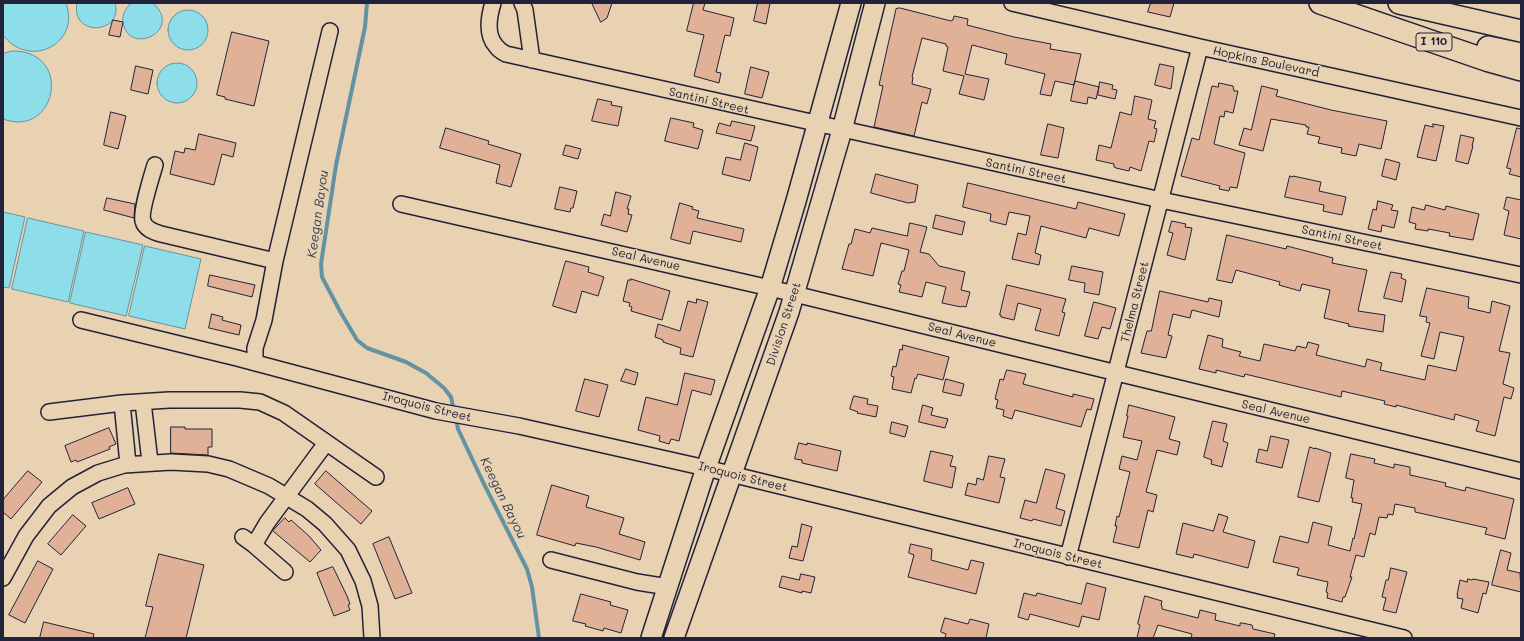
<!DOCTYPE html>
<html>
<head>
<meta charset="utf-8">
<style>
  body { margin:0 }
  #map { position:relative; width:1524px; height:641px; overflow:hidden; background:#e8d2b1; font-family:Mali,sans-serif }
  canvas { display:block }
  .frame { position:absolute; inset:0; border:4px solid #22223b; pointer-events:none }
</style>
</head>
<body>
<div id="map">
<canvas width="1524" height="641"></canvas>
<div class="frame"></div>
</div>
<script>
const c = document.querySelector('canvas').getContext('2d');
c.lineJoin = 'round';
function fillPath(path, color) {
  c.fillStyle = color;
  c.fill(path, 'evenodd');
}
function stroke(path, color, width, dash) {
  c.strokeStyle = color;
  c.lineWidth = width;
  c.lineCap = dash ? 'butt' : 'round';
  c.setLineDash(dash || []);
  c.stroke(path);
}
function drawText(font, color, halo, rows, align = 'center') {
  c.font = font + ' Mali,sans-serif';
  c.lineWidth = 3;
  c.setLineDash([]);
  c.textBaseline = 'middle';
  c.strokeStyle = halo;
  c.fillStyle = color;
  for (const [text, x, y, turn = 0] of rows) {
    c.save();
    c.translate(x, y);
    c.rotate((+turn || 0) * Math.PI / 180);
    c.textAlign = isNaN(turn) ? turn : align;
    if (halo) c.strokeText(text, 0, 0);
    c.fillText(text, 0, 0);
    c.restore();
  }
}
const water = new Path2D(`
  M3 3H66C81 44 29 70 3 35Z
  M77 3H115C124 34 70 38 77 3Z
  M132 3H153C184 31 128 57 123 22 122 14 126 7 132 3Z
  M168 30a20 20 0 1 1 40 0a20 20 0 1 1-40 0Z
  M12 51C74 50 57 139 3 119V54Z
  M157 83a20 20 0 1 1 40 0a20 20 0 1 1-40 0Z
  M3 212 25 217 9 288 3 287Z
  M28 218 84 231 68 302 12 289Z
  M86 232 143 245 126 316 70 303Z
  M145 246 201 259 185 329 129 316Z`);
const stream = new Path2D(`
  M367 3 365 27 336 165 321 264 322 277 341 313 357 340 367 348 406 362 426 373 444 388 451 397 454 411
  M456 418 458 429 484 484 527 569 532 587 539 638`);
const building = new Path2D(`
  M592 3H612L607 18 601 22Z
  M694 3H705L703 10 734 18 730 36 725 35 716 72 721 73 719 83 694 76 704 35 687 31Z
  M758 3H770L766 24 754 21Z
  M1151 3H1174L1170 17 1148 12Z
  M900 8 951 21 953 20 954 16 968 19 967 25 1014 37 1051 44 1050 49 1081 54 1074 85 1055 81 1051 96 1040 94 1045 74 1005 64 1007 54 972 45 965 74 989 79 984 100 959 94 964 76 943 71 948 47 946 46V44L922 38 912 77H913L912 84 931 89 927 104 922 102 914 136 874 127 883 86 879 85 896 9Z
  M113 20 123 22 120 37 109 35Z
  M232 32 269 41 254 106 225 99V97L217 95Z
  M1160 64 1174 67 1171 89 1155 85Z
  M136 66 153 70 148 94 131 90Z
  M751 67 769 72 762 98 745 94Z
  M1075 81 1099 87 1096 99 1088 97 1087 104 1071 101Z
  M1100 82 1113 85 1112 89 1117 90 1115 99 1098 95Z
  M1219 83 1233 86 1234 91H1238L1233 113 1225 111 1224 117 1220 116 1214 144 1245 153 1237 188 1230 187 1229 191 1219 189 1220 186 1181 176 1192 138 1199 140 1212 86 1218 87Z
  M1262 86 1278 90 1276 96 1331 110 1387 121 1381 149 1359 144 1356 156 1341 153 1342 148 1318 143 1320 137 1307 134 1309 127H1306V125L1271 119 1263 151 1239 145 1244 128 1251 130Z
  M1135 96 1152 100 1148 119 1156 121 1154 128 1157 129 1154 142 1149 141 1141 171 1130 167 1129 171 1116 168 1114 167V164L1096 160 1099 145 1111 148 1120 112 1131 115Z
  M598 99 612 102 611 105 622 107 618 126 592 121Z
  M111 112 126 116 118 149 104 145Z
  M671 118 694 123 693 127 703 130 698 149 665 141Z
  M732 121 755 126 751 141 716 133 719 123 730 126Z
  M1048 124 1064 128 1058 158 1041 155Z
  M1433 124 1444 126 1436 161 1417 157 1425 125 1433 127Z
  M446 128 489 141 488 144 521 154 511 187 496 183 500 165 440 148Z
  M1517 128 1521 129V177L1509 174 1511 169 1507 168Z
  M199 134 236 143 233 157 222 154 214 185 170 174 175 151 184 153 185 148 195 150Z
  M1461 135 1474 138 1472 146H1473L1468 164 1456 161Z
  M745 143 758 147 750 181 722 174 726 157 740 160Z
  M566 145 581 149 578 159 563 155Z
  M1386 159 1400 163 1396 180 1382 176Z
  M876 174 918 185 915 202 908 203 871 193Z
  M1290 176 1292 177 1293 176 1321 182 1319 191 1346 197 1342 215 1323 211 1324 205 1285 197Z
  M968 183 1076 209 1078 202 1125 214 1119 236 1089 228 1086 238 1041 226 1035 253 1041 255 1039 265 1012 259 1018 233 1026 235 1030 216 1009 212 1006 225 990 221 991 214 963 207Z
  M560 187 577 191 573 208H571L570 212 555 209Z
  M616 192 631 196 627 209H629L628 214 632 215 627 232 601 225 604 214 610 216Z
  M1507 197 1521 200V239L1504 235 1509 211 1504 209Z
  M107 198 135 204 134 218 104 210Z
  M1378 201 1393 205 1391 210 1398 211 1394 228 1382 225 1381 232 1368 229 1373 209 1376 210Z
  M680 203 693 207 692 209 699 211 697 218 744 229 741 242 693 231 690 244 671 239Z
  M1426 205 1445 210 1446 206 1479 214 1473 240 1449 236 1450 233 1428 229V231L1415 229 1416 224 1409 222 1412 207 1424 210Z
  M936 215 965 222 962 235 933 228Z
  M1172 221 1186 224 1185 227 1192 228 1185 260 1167 255 1173 233 1169 232Z
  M910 223 927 227 920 252 929 254 939 266 965 272 961 290 970 292 966 307 962 306 961 307 942 303 946 287 926 282 922 297 899 292 901 285 898 284 902 271H904L909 250 881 243 873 276 842 269 849 244H851L855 229 870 233 872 228 907 236Z
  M1227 235 1286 249 1287 246 1333 258 1332 263 1367 270 1358 311 1385 315 1383 332 1348 326 1349 324 1324 318 1330 290 1302 284 1300 291 1279 285 1280 282 1236 270 1232 283 1217 280Z
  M566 261 589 267 588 272 604 277 598 296 582 291 576 313 553 306Z
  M1072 266 1103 272 1099 295 1084 292 1085 283 1069 280Z
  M1391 272 1402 274 1401 278 1406 280 1402 302 1384 298Z
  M210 275 255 285 252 297 208 286Z
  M631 279 670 291 662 320 631 311 632 307 629 306 630 303 623 301 628 280H631Z
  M1007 285 1066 299 1062 312 1065 313 1059 336 1035 330 1041 309 1018 303 1014 320 1001 317V315H1000Z
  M1427 288 1469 297 1468 308 1490 313 1492 301 1510 306 1499 351 1510 353 1503 384 1514 388 1511 399 1504 397 1495 436 1476 431 1479 421 1455 414 1454 420 1396 405V407L1384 404 1385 401 1342 391 1341 397 1245 374 1244 377 1216 370V373L1199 369 1208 335 1223 339 1222 347 1241 352 1239 356 1260 361 1264 344 1295 351 1297 346 1306 348 1308 342 1319 345 1316 355 1365 367 1367 359 1382 363 1380 370 1425 380 1428 365 1456 371 1464 337 1440 332 1434 359 1421 356 1430 323 1426 322 1427 317 1420 316Z
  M1160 291 1208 302 1209 298 1222 301 1219 317 1192 310 1190 318 1173 314 1168 335 1172 336 1166 358 1141 353 1147 331H1151Z
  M697 299 708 302 693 357 680 354 681 348 663 342V340L655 337 658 324 680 331 688 301 696 303Z
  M1094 302 1116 308 1110 329 1102 327 1098 339 1085 336Z
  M212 314 223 317 222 320 241 325 239 335 209 328Z
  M903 345 949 357 943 380 918 374 916 379 915 378 911 393 892 389 894 377 891 376 893 366 896 367 900 349 902 350Z
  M626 369 638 373 635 385 621 381Z
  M1007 370 1026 374 1023 384 1073 397V394L1094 399 1091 410 1087 409 1081 427 1015 410 1012 419 1003 416 1004 410 996 408 998 400 995 399 1000 379 1003 380Z
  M685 373 715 380 711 395 692 390 679 441 671 439 669 444 659 441 660 436 638 430 646 397 677 405Z
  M585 379 608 385 599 417 576 411Z
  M946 379 964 384 961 396 943 392Z
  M854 396 868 399 867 404 878 406 876 417 857 413 858 412 850 409Z
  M923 405 933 408 931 415 948 419 945 428 919 422Z
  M1129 405 1175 417 1169 439 1180 442 1177 455 1157 450 1146 492 1157 495 1153 512 1148 510 1139 548 1113 542 1117 526H1115L1117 516 1119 517 1130 472 1119 469 1122 456 1137 460 1142 441 1123 437 1128 416H1127Z
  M1213 421 1227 424 1223 441 1228 443 1222 467 1211 464 1212 460 1204 457Z
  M892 422 908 426 905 437 890 433Z
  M171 427H185V429H212V447H208V455L171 453Z
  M109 428 116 444 109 447 110 449 77 462 76 460 71 462 65 446Z
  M1271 436 1289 440 1282 468 1256 462 1259 449 1267 451Z
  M799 443 807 445V443L841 451 837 471 802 463V460L795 459Z
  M1310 447 1315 449V448L1331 453 1319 502 1298 497Z
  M931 451 953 456 950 466 956 467 952 488 924 481Z
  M1351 454 1375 459 1374 463 1394 468V464L1410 467V475L1446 483 1445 486 1465 491 1466 487 1514 499 1505 539 1485 534 1487 528 1415 512V508L1395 504 1393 515 1388 514 1387 518 1379 517 1375 535 1370 533 1364 557 1356 555 1350 577H1352L1345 597H1343L1342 602 1327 598 1328 593 1326 592 1328 582 1297 575 1299 568 1273 562 1280 536 1308 543 1313 522 1332 527 1328 545 1350 551 1353 538 1354 539 1362 504 1352 502 1353 498H1351L1354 480 1346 478Z
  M989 456 1005 459 1000 477 1005 478 999 503 965 495 968 483 976 485 977 478 983 480Z
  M1046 469 1064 474 1065 475 1056 508 1065 511 1061 526 1033 519 1032 521 1020 518 1025 500 1036 503Z
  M28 471 42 482 11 519 3 512V500Z
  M326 471 372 511 361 524 315 484Z
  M552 485 589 496 586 507 624 518 619 534 645 542 640 560 596 547 576 543 575 546 537 535Z
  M128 488 135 504 99 519 92 503Z
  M1219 514 1228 517 1223 532 1255 541 1248 568 1194 554 1193 558 1176 554 1183 523 1213 531Z
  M73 515 86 526 61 555 48 544Z
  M285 518 289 522 291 520 309 536 321 550 310 562 273 531Z
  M802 524 812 527 803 561 789 558 792 546 797 547Z
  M389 537 412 593 395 599 373 544Z
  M911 544 932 549 931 560 968 570 971 560 984 563 976 594 908 577 914 555 909 553Z
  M1501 550 1511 553 1507 570 1520 573 1521 592 1492 585Z
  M159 554 204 565 186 638H145L153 607 146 606Z
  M38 561 53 569 25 623 9 615Z
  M333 567 347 596 350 604 348 605 350 610 334 616 317 573Z
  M1391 568 1407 572 1396 613 1383 610 1386 598 1382 597 1386 580H1388Z
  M801 574 815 577 811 593 802 591V593L779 587 782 576 799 580Z
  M1468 579 1472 580 1473 579 1489 582 1486 594 1483 593 1478 613 1461 608 1463 599 1457 598 1458 595H1457L1460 580 1467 582Z
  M1087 583 1106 588 1099 620 1082 616 1079 627 1030 614 1028 620 1018 617 1024 593 1036 596 1037 593 1081 604Z
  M581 594 611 602 610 605 628 610 621 633 604 628 603 631 585 626 586 624 573 621Z
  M1145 596 1162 601 1161 605 1162 606V609L1198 618 1200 610 1216 614 1215 620 1240 626V623H1242L1252 625 1253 629 1275 634 1274 638H1191L1192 634 1158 625 1153 638H1137L1140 625 1138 624Z
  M945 618 968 624 970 619 989 624 986 638H945L946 634 941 632Z
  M44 622 94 634 93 638H40Z`);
const minor = new Path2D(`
  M493 3C489 16 486 35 496 46 498 49 502 52 506 54L1161 200 1521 275
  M522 3 525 10 532 60
  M1012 3 1200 47 1521 118
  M155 165C152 175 140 213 143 221 145 229 154 232 161 234L275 261
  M401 204 770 288 1117 373 1521 471
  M81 320 237 358 436 411 519 426 706 468 1404 638
  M255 363V348L264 320 275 261 330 31
  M143 402 150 462
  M122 403 128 464
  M49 412 122 403 169 400H240L260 402 284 413 376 477
  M243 537 254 545 285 572
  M254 545 267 523 326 443
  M1068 557 1200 47
  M551 560 637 582 668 587
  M3 578 26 536 49 506 72 487 98 473 124 465 171 462 208 464 229 469 269 486 307 509 325 524 348 550 363 581 370 606 372 638`);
const major = new Path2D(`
  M651 638 706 468 770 288 796 201 851 3
  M674 638 789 312 842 130 875 3`);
const highway = new Path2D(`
  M1320 3 1489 61 1521 70
  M1399 3 1521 31
  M1488 47 1521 54`);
const shields = [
  [1434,42,36]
];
const shieldNames = [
  ["I 110",1434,42]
];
const streetNames = [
  ["Hopkins Boulevard",1266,62,12],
  ["Santini Street",709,101,13],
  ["Santini Street",1026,171,12],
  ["Santini Street",1342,238,12],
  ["Seal Avenue",646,259,13],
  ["Thelma Street",1135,302,-76],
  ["Division Street",784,324,-72],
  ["Seal Avenue",962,335,14],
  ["Iroquois Street",427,407,14],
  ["Seal Avenue",1276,412,13],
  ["Iroquois Street",743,477,14],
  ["Iroquois Street",1058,554,14]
];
const waterNames = [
  ["Keegan Bayou",318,214,-82],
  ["Keegan Bayou",503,498,64]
];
fillPath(water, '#8edee9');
stroke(water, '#6393a3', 1);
stroke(stream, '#6393a3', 4);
fillPath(building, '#e0b197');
stroke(building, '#22223b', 1);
stroke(minor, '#22223b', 18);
stroke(major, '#22223b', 22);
stroke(highway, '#22223b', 24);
stroke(minor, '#e8d2b1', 15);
stroke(major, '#e8d2b1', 19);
stroke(highway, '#e8d2b1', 21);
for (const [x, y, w] of shields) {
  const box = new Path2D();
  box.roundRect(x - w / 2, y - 9, w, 18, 3);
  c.fillStyle = '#e8d2b1';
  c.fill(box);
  stroke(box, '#22223b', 1);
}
drawText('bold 11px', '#22223b', null, shieldNames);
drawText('12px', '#22223b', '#e8d2b1', streetNames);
drawText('italic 13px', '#323e55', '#e8d2b1', waterNames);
</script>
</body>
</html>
